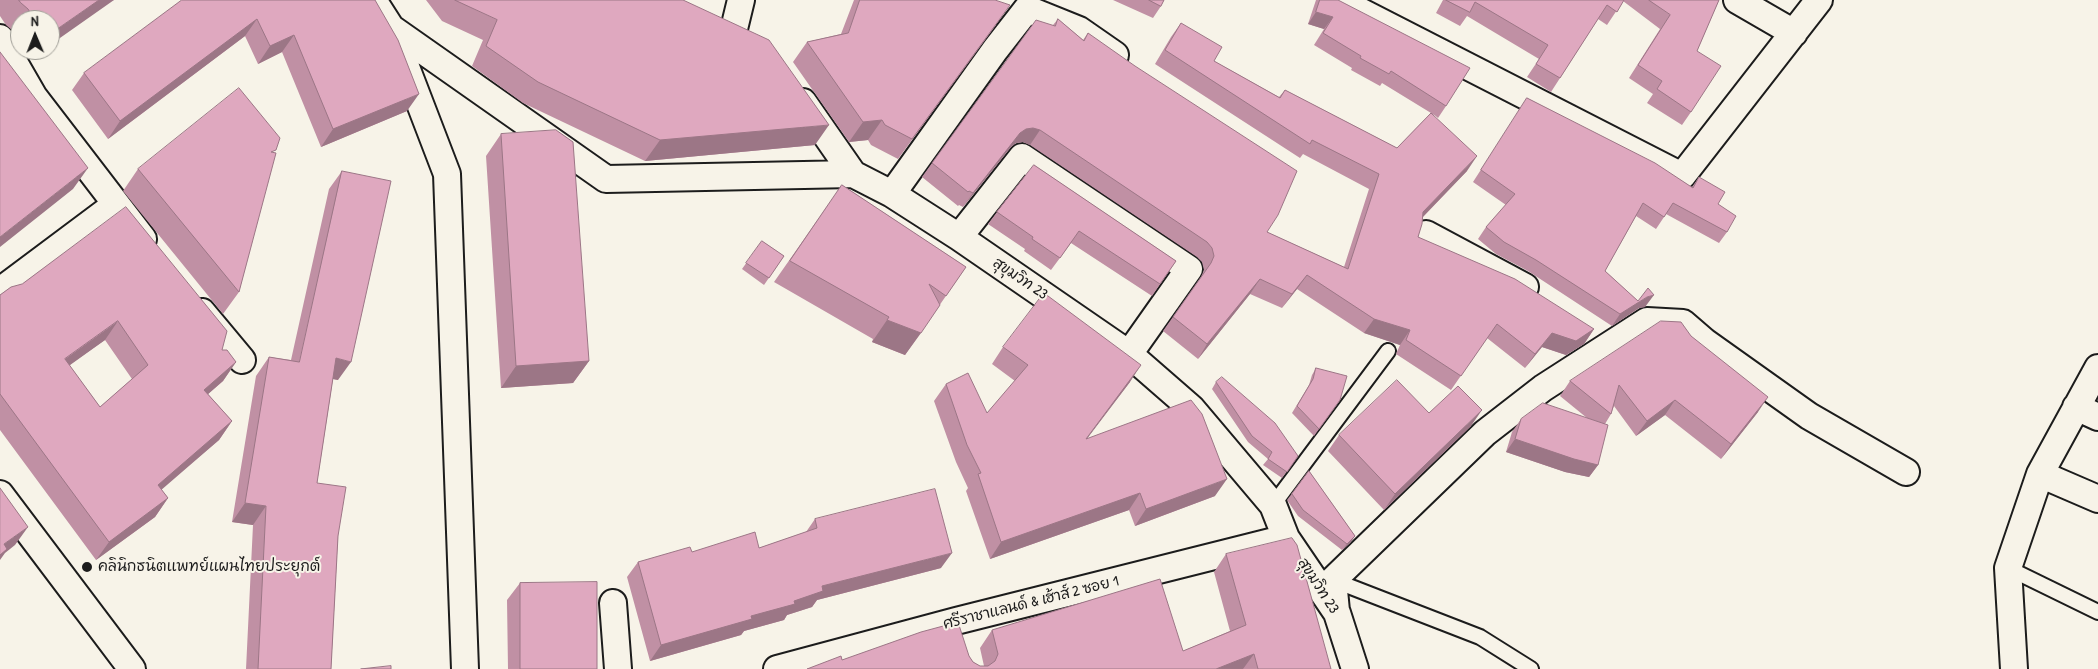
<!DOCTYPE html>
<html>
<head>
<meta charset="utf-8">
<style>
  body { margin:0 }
  #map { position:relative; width:2098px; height:669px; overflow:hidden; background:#f7f3e8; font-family:"Patrick Hand",sans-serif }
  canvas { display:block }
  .north { position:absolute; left:10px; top:10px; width:50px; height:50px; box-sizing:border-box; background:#f7f3e8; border:1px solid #9f9d96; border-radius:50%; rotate:359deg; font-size:14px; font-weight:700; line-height:20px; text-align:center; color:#1c1c1c }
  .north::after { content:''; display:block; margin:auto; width:18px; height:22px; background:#1c1c1c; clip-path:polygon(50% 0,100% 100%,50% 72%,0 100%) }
</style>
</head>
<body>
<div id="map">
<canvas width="2098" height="669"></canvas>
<div class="north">N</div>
</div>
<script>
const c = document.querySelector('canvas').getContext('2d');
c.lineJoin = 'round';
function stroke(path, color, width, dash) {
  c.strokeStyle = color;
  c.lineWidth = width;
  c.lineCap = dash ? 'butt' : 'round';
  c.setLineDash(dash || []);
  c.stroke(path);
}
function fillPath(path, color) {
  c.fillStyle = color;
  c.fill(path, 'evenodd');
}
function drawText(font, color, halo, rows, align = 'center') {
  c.font = font + ' "Patrick Hand","Playpen Sans Thai",sans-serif';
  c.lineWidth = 4;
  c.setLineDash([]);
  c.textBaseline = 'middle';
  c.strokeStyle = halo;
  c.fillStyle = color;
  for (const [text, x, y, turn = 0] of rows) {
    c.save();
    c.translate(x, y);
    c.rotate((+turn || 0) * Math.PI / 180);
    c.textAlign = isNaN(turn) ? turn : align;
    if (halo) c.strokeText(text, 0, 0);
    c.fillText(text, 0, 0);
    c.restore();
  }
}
const lane = new Path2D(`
  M1273 505 1388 351
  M2008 568 2098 612
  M1333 580 1480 637 1531 669`);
const street = new Path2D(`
  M373 0 391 28 447 174 465 669
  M1338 0 1682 176 1819 0
  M1737 0 1794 33
  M391 28 606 179 853 174
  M733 33 741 0
  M0 38 34 97 143 239
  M803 102 853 174 892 194 959 237 1129 354 1191 408 1273 505 1286 538 1337 613 1355 669
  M892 194 995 50 1027 9 1079 30 1115 55
  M1426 234 1525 287
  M959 237 1022 157 1189 269 1129 354
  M0 291 115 205
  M202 312 242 360
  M2076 407 2098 417
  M2040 474 2098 499
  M0 494 132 669
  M613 603 618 669
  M1336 611 1333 580 1485 433 1543 388 1647 321 1683 323 1705 342 1809 416 1906 472
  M777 669 956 621 1286 538
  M2014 669 2008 568 2040 474 2098 368`);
const wall = new Path2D(`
  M0 0H114L50 20H20V42L13 31 6 25 0 16Z
  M182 0H375L407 111 321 147 282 52 258 64 245 36 108 139 72 90 84 73Z
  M426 0H683L815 145 645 161 523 103 472 66 483 40 442 21Z
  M854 0H995L996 25 898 159 871 145 868 140 849 142 793 62 807 42 841 34Z
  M1113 0H1164L1161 6 1153 18Z
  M1316 0H1338L1446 106 1438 118 1433 114 1467 171 1423 217 1418 237 1594 329 1584 344 1566 355 1542 347 1525 368 1487 338 1451 390 1396 354 1400 345 1364 333 1297 289 1282 308 1250 294 1198 359 1163 331 1201 277 1204 270 1202 262 1197 257 1030 145 1023 142 1016 143 1011 147 963 207 959 205 958 206 922 177 932 163 1053 25 1058 19 1083 40 1088 33 1267 232 1344 267 1369 189 1303 154 1300 158 1155 64 1171 37 1181 23 1214 61 1279 97 1285 90 1397 148 1431 113 1382 83 1380 86 1351 70 1352 68 1314 45 1324 29 1308 24Z
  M1443 0H1719L1697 51 1691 112 1682 125 1647 103 1653 94 1629 78 1660 29 1623 1 1607 25 1598 19 1551 92 1527 77 1539 59 1467 16 1460 26 1436 13Z
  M25 50H43L30 59Z
  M1527 98 1692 187 1699 177 1718 204 1727 232 1719 243 1666 214 1656 229 1636 216 1605 271 1638 301 1645 307 1639 308 1612 326 1528 271 1496 254 1478 239 1486 227 1506 205 1473 182Z
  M501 134 589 361 573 383 501 388 486 156Z
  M274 153 239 292 223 314 123 191 138 169Z
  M1034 165 1176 261 1152 296 1071 243 1051 270 1024 251 1025 249 988 224 997 212Z
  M342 171 338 380 333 379 317 483 338 536 331 669H246L253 525 232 522 256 376 269 357 291 360 329 189Z
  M842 185 966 267 905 355 872 342 873 339 774 282Z
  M762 241 784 256 764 285 742 269Z
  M11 287 222 350 236 362 223 381 208 394 232 421 219 440 161 489 168 498 155 517 96 560 0 430V295ZM105 340 132 379 100 407 69 365Z
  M1691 336 1758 412 1721 459 1665 415 1636 436 1614 406 1611 414 1605 424 1598 465 1589 477 1565 472 1506 452 1512 432 1521 419 1587 418 1560 396 1570 381Z
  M1003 347 1130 382 1087 438 1215 496 1135 526 1129 510 990 559 966 491 968 488 956 462 934 401 946 384 987 413 1015 381 992 364Z
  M1316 368 1340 400 1314 436 1292 413 1309 385 1312 375Z
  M1216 382 1298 456 1282 478 1263 465 1268 459 1248 442 1212 389Z
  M1429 413 1471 426 1384 510 1328 451 1339 435Z
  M1309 471 1355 536 1350 543 1342 550 1298 516 1287 500Z
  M815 519 941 568 817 600 812 607 787 615 784 620 744 631 741 635 650 661 627 577 638 562 692 552 759 548 806 532Z
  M1226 554 1331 669H807L842 660 969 656 973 662 980 666H984L980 648 992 630 1183 651 1230 631 1214 572Z
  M520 583 597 669H508L507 600Z`);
const shadedWall = new Path2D(`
  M99 0H114L50 45V34Z
  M1316 12 1333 17 1324 29 1308 24Z
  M257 19 245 36 108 139 120 121Z
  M294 35 282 52 258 64 270 46Z
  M36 50H43L30 59Z
  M419 94 407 111 321 147 333 129Z
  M882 120 868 140 849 142 863 122Z
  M829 125 815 145 645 161 660 140Z
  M1033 128 1040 130 1030 145 1023 142 1016 143 1011 147 963 207 973 193 1020 133 1026 129Z
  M1477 156 1467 171 1413 227 1423 212Z
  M88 168 73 189 0 247V237Z
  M1307 275 1297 289 1282 308 1292 294Z
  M1260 279 1250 294 1198 359 1207 344Z
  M1654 295 1645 307 1639 308 1612 326 1620 314 1647 297Z
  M1374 319 1410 330 1400 345 1364 333Z
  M887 320 921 333 905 355 872 342Z
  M118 321 105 340 52 378 65 359Z
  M1594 329 1584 344 1566 355 1542 347 1525 368 1535 354 1552 333Z
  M336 358 351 362 338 380 323 377Z
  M589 361 573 383 501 388 516 366Z
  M236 362 223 381 191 409 204 390Z
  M1141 365 1130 382 1074 456 1086 439Z
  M1768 397 1758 412 1721 459 1731 444Z
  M1675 400 1665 415 1636 436 1647 421Z
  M1482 410 1471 426 1384 510 1395 494Z
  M232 421 219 440 145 504 158 485Z
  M1515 439 1598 465 1589 477 1565 472 1506 452Z
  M1227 479 1215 496 1135 526 1146 509Z
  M1140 493 1129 510 990 559 1001 542Z
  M168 498 155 517 96 560 109 542Z
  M245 503 266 506 253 525 232 522Z
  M28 527 15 545 5 553 0 560V550L4 544Z
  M1355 536 1350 543 1342 550 1347 544Z
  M952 553 941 568 817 600 812 607 787 615 784 620 744 631 741 635 650 661 661 645 751 616 794 601 822 586Z
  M1254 654 1243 669H1216Z`);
const building = new Path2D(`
  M19 0H99L50 34V20H35L28 9 21 3Z
  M182 0H375L398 40 419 94 333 129 294 35 270 46 257 19 120 121 84 73Z
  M455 0H683L769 40 829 125 660 140 538 82 486 46 497 20Z
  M860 0H995L1010 5 912 139 885 125 882 120 863 122 807 42 848 33Z
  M1149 0H1164L1161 6Z
  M1320 0H1338L1470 68 1446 106 1391 71 1389 74 1360 58 1361 56 1323 33 1333 17 1316 12Z
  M1446 0H1624L1617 12 1607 5 1560 78 1536 64 1548 45 1475 2 1470 12Z
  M1649 0H1719L1697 51 1721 66 1691 112 1657 89 1662 81 1638 65 1670 15Z
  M1058 19 1084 41 1088 33 1135 66 1297 171 1278 215 1267 232 1348 269 1379 174 1312 140 1310 144 1165 50 1181 23 1222 47 1214 61 1280 98 1285 90 1397 148 1431 113 1477 156 1423 212 1422 224 1418 237 1515 279 1594 329 1576 341 1552 333 1535 354 1497 324 1461 376 1406 340 1410 330 1374 319 1307 275 1292 294 1260 279 1207 344 1173 317 1211 263 1214 256 1212 248 1207 242 1040 130 1033 128 1026 129 1020 133 973 193 969 191 968 192 932 163 1036 20 1055 26Z
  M0 52 88 168 0 237Z
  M239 88 280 138 276 150 271 152 276 153 239 292 138 169Z
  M1527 98 1655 163 1693 188 1699 177 1725 192 1718 204 1736 216 1727 232 1673 203 1664 217 1643 203 1605 271 1638 301 1648 288 1654 295 1647 297 1620 314 1536 260 1504 242 1486 227 1515 194 1481 170Z
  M556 130 573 142 589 361 516 366 501 134Z
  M1034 165 1176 261 1160 284 1079 231 1060 258 1032 239 1033 237 997 212Z
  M342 171 391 181 351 362 336 358 317 483 346 487 338 536 331 669H258L266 506 245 503 269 357 299 362Z
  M842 185 966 267 946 296 929 284 940 305 921 333 887 320 889 317 790 261Z
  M126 207 227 331 222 350H227L236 362 204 390 232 421 158 485 168 498 109 542 0 394V295L11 287 22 284ZM118 321 148 365 100 407 65 359Z
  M762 241 784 256 769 278 746 263Z
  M1044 293 1141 365 1086 439 1191 400 1202 414 1227 479 1146 509 1140 493 1001 542 978 474 981 473 967 445 946 384 968 373 987 413 1028 365 1003 347Z
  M1661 321 1681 322 1691 336 1768 397 1731 444 1675 400 1647 421 1619 385 1611 414 1570 381Z
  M1316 368 1347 376 1340 400 1319 429 1297 406 1313 379Z
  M1222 377 1275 423 1298 456 1287 472 1268 459 1272 452 1252 436 1216 382Z
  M1397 380 1429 413 1458 386 1482 410 1395 494 1339 435Z
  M1543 403 1608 425 1598 465 1574 459 1515 439 1521 419Z
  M1309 471 1355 536 1347 544 1303 510 1292 494Z
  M0 488 28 527 4 544 7 549 0 555Z
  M935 489 952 553 822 586 823 591 794 601 795 604 751 616 752 619 661 645 638 562 690 547 692 552 755 532 759 548 817 528 815 519Z
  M1292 538 1297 545 1331 669H1258L1254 654 1216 669H807L841 656 842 660 921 632 958 622 969 656 973 662 980 666H988L995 661 998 654 992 630 1160 579 1183 651 1246 625 1226 554Z
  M597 582V669H520V583Z
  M391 666V669H361Z`);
const markers = [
  [87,567,6,"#1c1c1c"]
];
const streetNames = [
  ["สุขุมวิท 23",1020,279,34],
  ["สุขุมวิท 23",1318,586,57],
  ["ศรีราชาแลนด์ & เฮ้าส์ 2 ซอย 1",1031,603,-14]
];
const poiNames = [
  ["คลินิกธนิตแพทย์แผนไทยประยุกต์",98,567]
];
stroke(lane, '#1c1c1c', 18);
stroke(street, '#1c1c1c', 30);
stroke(lane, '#f7f3e8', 14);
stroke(street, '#f7f3e8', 26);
fillPath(wall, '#c090a4');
fillPath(shadedWall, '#9c7686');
fillPath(building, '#dfa8bf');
stroke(building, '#9c7686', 1);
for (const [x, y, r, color] of markers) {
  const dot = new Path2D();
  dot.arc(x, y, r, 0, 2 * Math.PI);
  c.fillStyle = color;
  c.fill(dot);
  stroke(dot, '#f7f3e8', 2);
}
drawText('15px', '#1c1c1c', '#f7f3e8', streetNames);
drawText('15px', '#1c1c1c', '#f7f3e8', poiNames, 'left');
</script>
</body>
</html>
